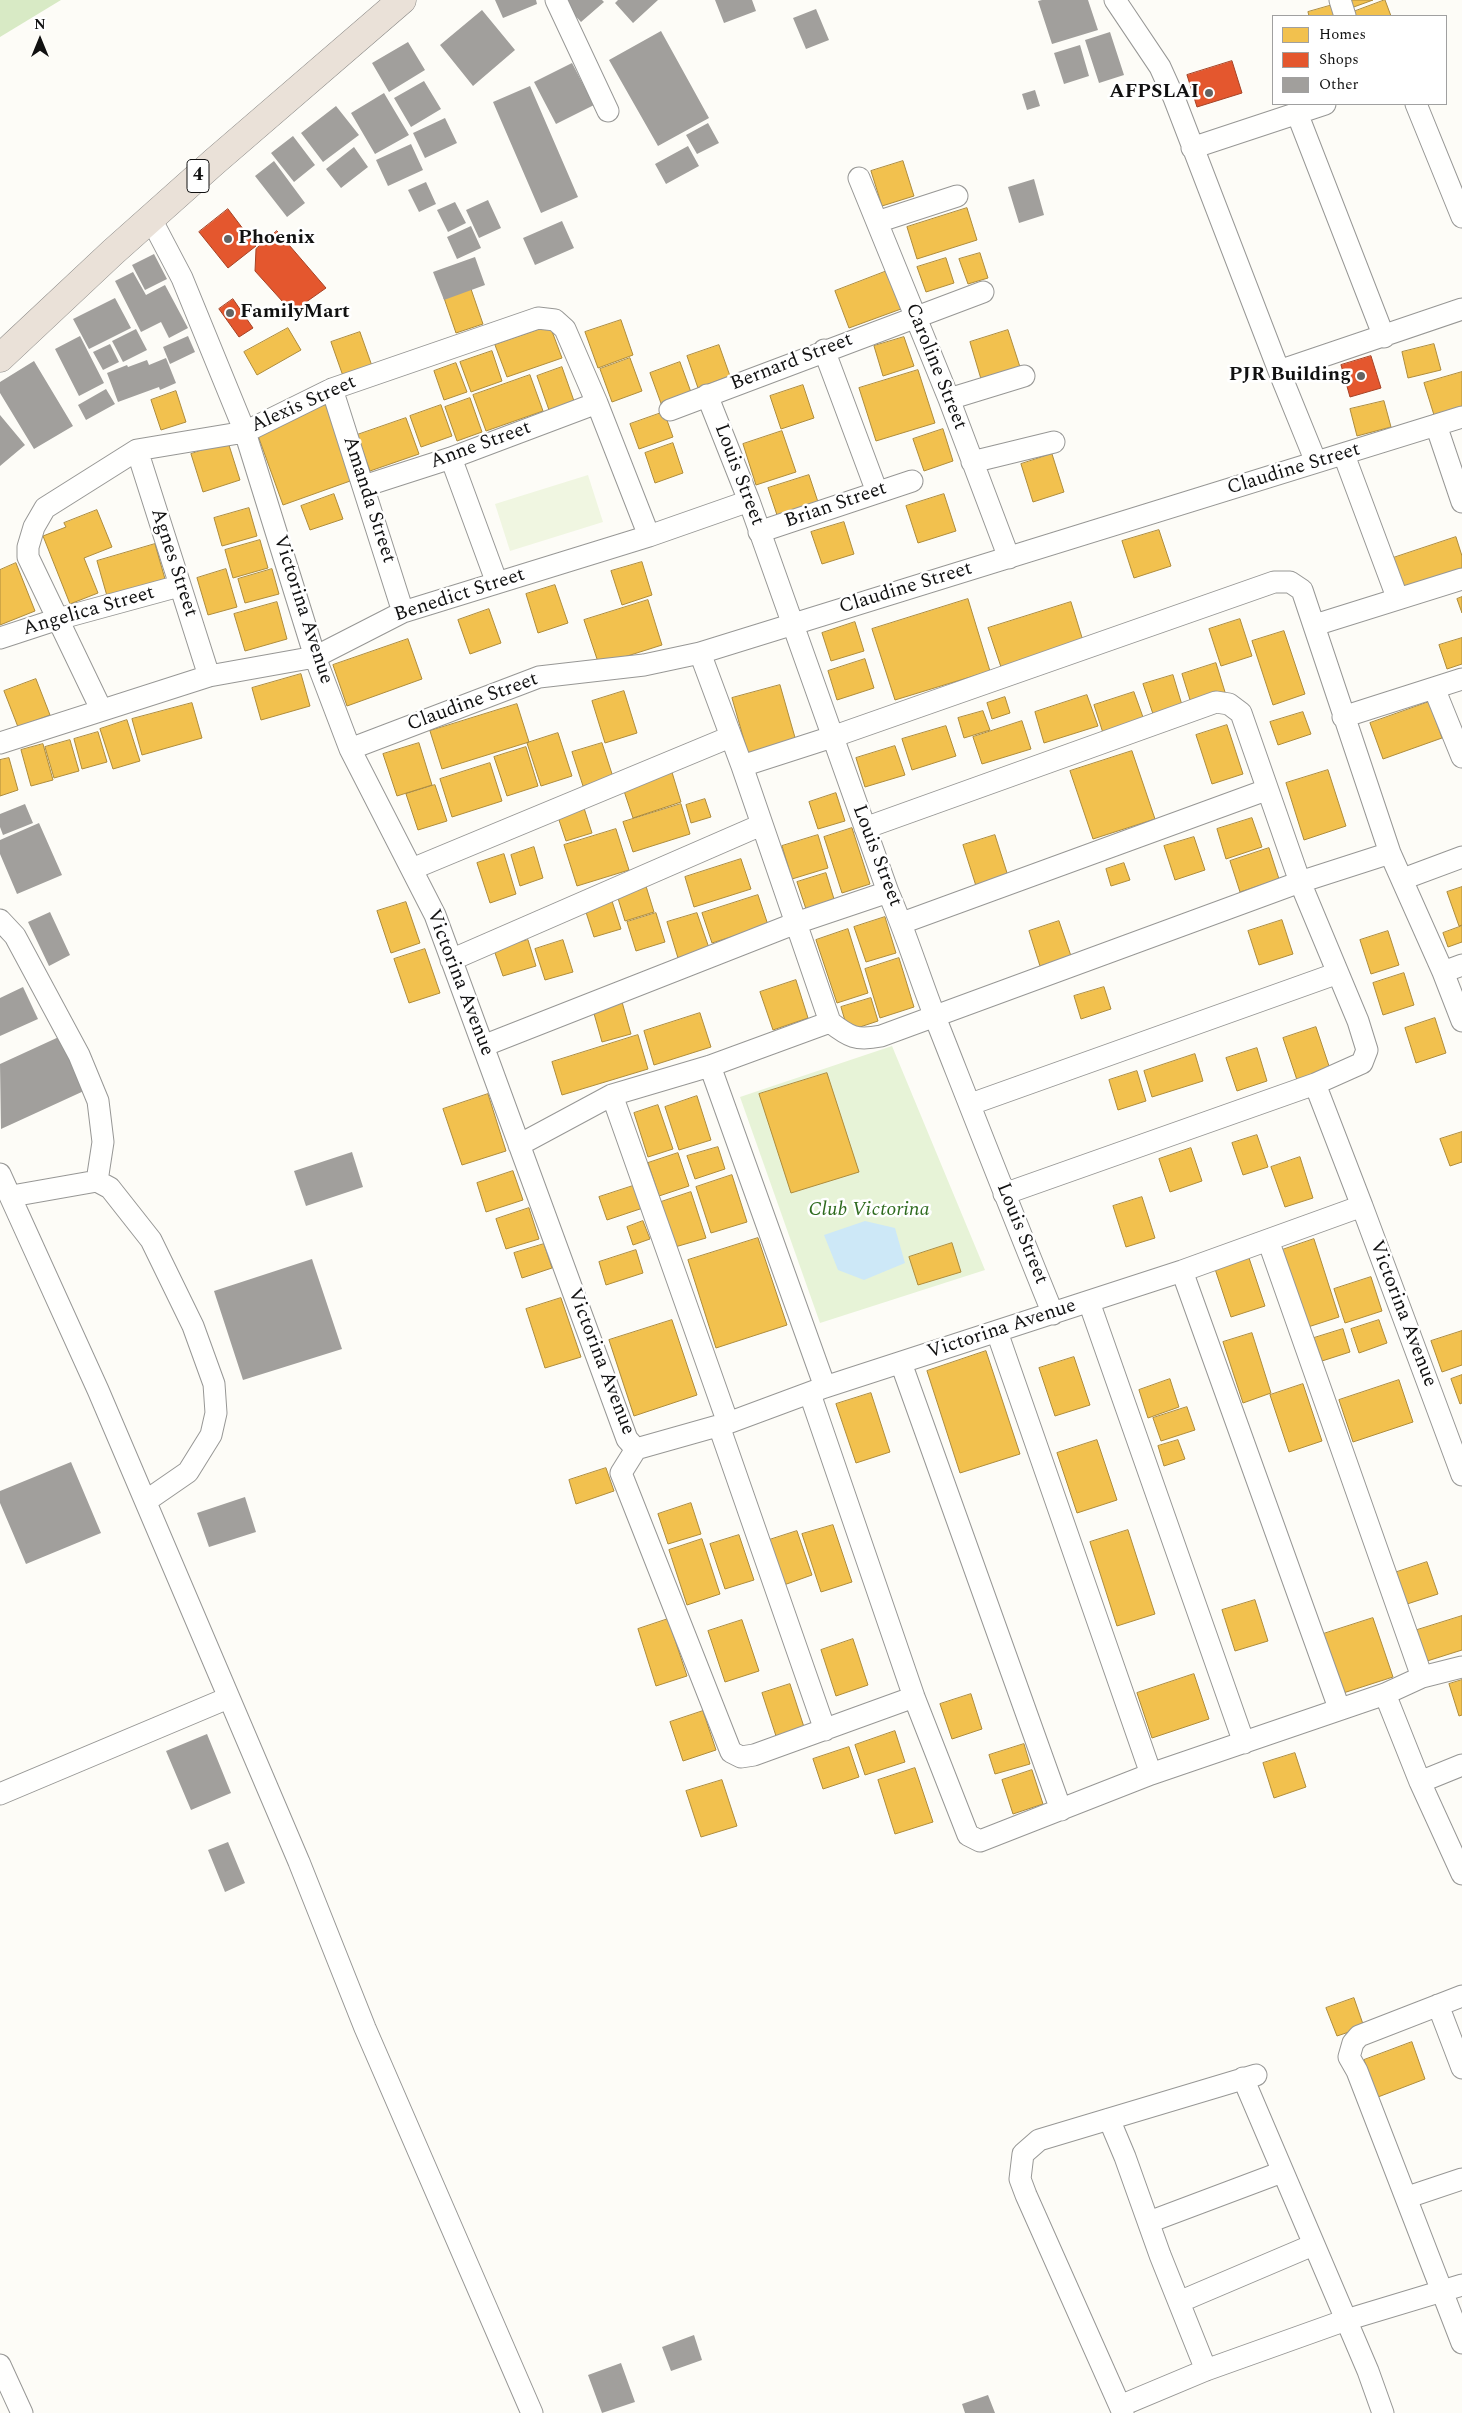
<!DOCTYPE html>
<html>
<head>
<meta charset="utf-8">
<style>
  body { margin:0 }
  #map { position:relative; width:1462px; height:2413px; overflow:hidden; background:#fdfcf7; font-family:Spectral,serif }
  canvas { display:block }
  .legend { position:absolute; left:1272px; top:15px; width:175px; height:90px; box-sizing:border-box; background:#fff; border:1px solid #a0a0a0; margin:0; padding:6px 9px; list-style:none; font-size:15px; color:#111 }
  .legend li { display:flex; align-items:center; gap:10px; height:25px }
  .legend b { width:25px; border:1px solid #a0a0a0 }
  .north { position:absolute; left:15px; top:15px; width:50px; height:50px; -webkit-text-stroke:4px #fff; paint-order:stroke; rotate:0deg; font-size:14px; font-weight:700; line-height:20px; text-align:center; color:#111 }
  .north::after { content:''; display:block; margin:auto; width:18px; height:22px; background:#111; clip-path:polygon(50% 0,100% 100%,50% 72%,0 100%) }
</style>
</head>
<body>
<div id="map">
<canvas width="1462" height="2413"></canvas>
<ul class="legend">
<li><b style="height:14px;background:#f2c14e"></b>Homes</li>
<li><b style="height:14px;background:#e4572e"></b>Shops</li>
<li><b style="height:14px;background:#a19f9c"></b>Other</li>
</ul>
<div class="north">N</div>
</div>
<script>
const c = document.querySelector('canvas').getContext('2d');
c.lineJoin = 'round';
function fillPath(path, color) {
  c.fillStyle = color;
  c.fill(path, 'evenodd');
}
function stroke(path, color, width, dash) {
  c.strokeStyle = color;
  c.lineWidth = width;
  c.lineCap = dash ? 'butt' : 'round';
  c.setLineDash(dash || []);
  c.stroke(path);
}
function drawText(font, color, halo, rows, align = 'center') {
  c.font = font + ' Spectral,serif';
  c.lineWidth = 5;
  c.setLineDash([]);
  c.textBaseline = 'middle';
  c.strokeStyle = halo;
  c.fillStyle = color;
  for (const [text, x, y, turn = 0] of rows) {
    c.save();
    c.translate(x, y);
    c.rotate((+turn || 0) * Math.PI / 180);
    c.textAlign = isNaN(turn) ? turn : align;
    if (halo) c.strokeText(text, 0, 0);
    c.fillText(text, 0, 0);
    c.restore();
  }
}
const green = new Path2D(`
  M892 1046 985 1270 820 1323 740 1097Z`);
const forest = new Path2D(`
  M0 0H61L0 37Z`);
const pitch = new Path2D(`
  M588 475 603 522 510 551 495 504Z`);
const water = new Path2D(`
  M865 1221 895 1228 905 1263 864 1280 838 1270 824 1235Z`);
const homes = new Path2D(`
  M1349 0H1373L1351 8Z
  M1385 0 1391 16H1354L1353 12Z
  M1336 4 1340 16H1309L1308 12Z
  M903 161 914 196 882 206 871 171Z
  M967 208 977 240 917 259 907 227Z
  M980 253 988 278 968 284 959 259Z
  M946 258 954 283 926 292 917 267Z
  M887 271 901 309 849 328 835 291Z
  M471 289 483 324 456 333 444 298Z
  M621 320 633 355 598 368 585 332Z
  M550 326 562 358 507 377 495 345Z
  M288 328 301 350 257 375 244 352Z
  M1008 330 1020 367 981 379 970 342Z
  M360 332 372 366 343 376 331 342Z
  M904 337 914 366 883 376 874 346Z
  M1434 344 1441 370 1408 378 1402 352Z
  M719 345 730 376 698 388 687 356Z
  M492 351 502 381 471 392 460 362Z
  M630 358 642 391 612 402 600 369Z
  M680 362 692 395 662 406 650 373Z
  M456 363 467 392 444 400 434 371Z
  M562 367 574 401 549 410 537 376Z
  M918 370 935 423 876 441 859 388Z
  M1462 372V407L1434 415 1424 383Z
  M530 375 543 411 486 431 473 395Z
  M803 385 814 418 781 429 770 396Z
  M176 391 186 422 161 430 151 400Z
  M470 398 482 432 457 441 445 407Z
  M1384 401 1391 427 1357 436 1350 409Z
  M326 405 353 480 283 505 256 430Z
  M441 405 452 436 421 447 410 416Z
  M664 412 673 437 639 449 630 424Z
  M406 418 419 454 370 471 357 435Z
  M943 429 953 461 924 471 913 439Z
  M782 431 796 472 756 485 743 444Z
  M228 442 240 480 203 492 191 454Z
  M673 443 683 473 655 483 645 453Z
  M1052 454 1064 492 1033 502 1021 464Z
  M809 475 819 505 778 518 768 488Z
  M334 494 343 519 310 530 301 506Z
  M944 494 956 531 918 543 906 506Z
  M249 508 257 536 222 546 214 518Z
  M97 510 112 547 84 558 98 593 70 604 43 536 66 527 64 523Z
  M844 522 854 554 822 564 811 532Z
  M1159 530 1171 566 1134 578 1122 541Z
  M1456 537 1462 556V569L1404 589 1393 558Z
  M260 540 268 568 233 578 225 550Z
  M155 544 165 579 107 596 97 561Z
  M642 562 652 595 622 605 611 571Z
  M16 563 35 611 0 625V570Z
  M226 569 237 607 208 615 197 578Z
  M272 569 279 594 245 603 238 579Z
  M555 585 568 623 538 633 526 594Z
  M1462 597V613L1457 599Z
  M968 599 990 671 895 700 872 629Z
  M648 600 662 645 599 665 584 620Z
  M277 602 287 639 245 651 234 614Z
  M1071 602 1084 644 1002 670 988 628Z
  M489 609 501 643 470 654 458 620Z
  M1240 619 1252 656 1221 666 1209 629Z
  M855 622 864 651 831 661 822 633Z
  M1284 631 1305 694 1273 705 1252 641Z
  M1462 638V664L1447 669 1439 645Z
  M408 639 422 679 347 706 333 665Z
  M865 659 874 688 837 700 828 671Z
  M1216 663 1225 692 1191 703 1182 674Z
  M301 674 310 706 261 720 252 688Z
  M1173 675 1182 705 1153 714 1143 684Z
  M36 679 50 715 18 727 4 691Z
  M780 685 796 741 748 754 732 698Z
  M624 691 637 733 605 743 592 701Z
  M1134 692 1144 720 1103 733 1094 705Z
  M1087 695 1098 726 1044 743 1035 712Z
  M1005 697 1010 713 992 719 987 703Z
  M1429 702 1442 738 1383 759 1370 723Z
  M192 703 202 738 142 755 132 719Z
  M517 704 529 742 442 769 430 731Z
  M983 711 990 730 964 738 958 718Z
  M1303 712 1311 734 1278 745 1270 722Z
  M127 720 140 761 113 769 100 729Z
  M1022 721 1031 749 982 764 973 737Z
  M1227 725 1243 774 1212 784 1196 735Z
  M946 726 956 756 912 770 902 739Z
  M98 732 107 762 82 769 74 739Z
  M558 733 572 776 541 786 527 743Z
  M70 740 79 771 54 778 45 747Z
  M419 743 432 785 397 796 383 754Z
  M602 743 613 777 583 786 572 752Z
  M43 744 53 780 31 786 21 750Z
  M895 746 905 775 865 787 856 758Z
  M526 747 538 786 507 796 494 757Z
  M1132 751 1155 819 1093 839 1070 771Z
  M9 758 18 790 0 796V760Z
  M490 763 502 801 452 817 440 779Z
  M671 769 681 802 633 818 622 785Z
  M1328 770 1346 826 1304 840 1286 783Z
  M435 785 447 821 418 830 406 794Z
  M836 793 845 821 818 829 809 802Z
  M705 799 711 817 691 823 686 805Z
  M681 804 690 834 633 852 623 822Z
  M584 808 592 833 566 841 558 817Z
  M1252 818 1262 847 1226 859 1217 829Z
  M852 828 870 884 842 893 824 837Z
  M616 829 629 870 577 886 564 845Z
  M818 835 828 868 792 879 782 846Z
  M995 835 1008 876 976 886 963 845Z
  M1194 837 1205 870 1175 880 1164 846Z
  M534 847 543 878 520 886 511 855Z
  M1269 848 1279 879 1240 892 1230 861Z
  M504 854 516 894 490 903 477 863Z
  M741 859 751 889 694 907 685 877Z
  M1124 863 1130 880 1111 886 1106 869Z
  M826 873 834 899 806 909 797 882Z
  M645 883 654 912 625 921 616 892Z
  M1462 887V925L1459 926 1447 892Z
  M758 895 768 925 712 943 702 913Z
  M611 898 621 929 594 937 584 906Z
  M406 902 420 943 391 953 377 911Z
  M656 913 665 942 636 951 627 922Z
  M697 913 709 948 678 958 667 922Z
  M885 917 896 953 866 962 854 927Z
  M1282 920 1293 954 1259 965 1248 931Z
  M1059 921 1071 956 1040 966 1029 931Z
  M1462 926V942L1448 947 1443 933Z
  M848 929 868 993 837 1003 816 940Z
  M1388 931 1399 965 1371 974 1360 940Z
  M528 940 536 966 503 976 494 950Z
  M563 940 573 972 545 980 535 949Z
  M425 949 440 993 409 1003 394 959Z
  M899 958 914 1007 880 1018 865 969Z
  M1404 973 1414 1005 1383 1015 1373 983Z
  M796 980 808 1018 773 1030 760 992Z
  M1104 987 1111 1009 1081 1019 1074 996Z
  M871 998 878 1021 848 1031 841 1007Z
  M622 1002 631 1034 602 1042 593 1010Z
  M700 1013 711 1047 654 1065 644 1031Z
  M1435 1018 1446 1053 1416 1063 1405 1028Z
  M1316 1027 1330 1069 1297 1080 1283 1038Z
  M638 1035 648 1069 562 1095 552 1062Z
  M1257 1048 1267 1081 1237 1091 1226 1058Z
  M1195 1054 1203 1081 1152 1097 1144 1071Z
  M1137 1071 1146 1101 1118 1110 1109 1080Z
  M827 1073 859 1172 791 1193 759 1094Z
  M488 1094 506 1151 462 1165 443 1109Z
  M697 1096 711 1140 679 1150 665 1107Z
  M658 1105 673 1149 648 1157 634 1113Z
  M1462 1132V1162L1450 1166 1440 1139Z
  M1257 1135 1268 1167 1243 1175 1232 1143Z
  M718 1147 725 1169 695 1179 687 1156Z
  M1191 1148 1202 1181 1170 1192 1159 1159Z
  M678 1153 689 1186 659 1196 648 1163Z
  M1300 1157 1313 1198 1285 1207 1271 1167Z
  M513 1171 523 1200 486 1212 477 1183Z
  M732 1175 747 1222 711 1233 696 1187Z
  M636 1185 643 1208 607 1220 599 1197Z
  M691 1192 706 1238 675 1247 661 1202Z
  M1142 1197 1155 1238 1126 1247 1113 1206Z
  M529 1208 539 1239 506 1249 496 1219Z
  M643 1221 650 1239 633 1245 627 1227Z
  M758 1238 787 1325 716 1348 688 1260Z
  M1314 1239 1339 1317 1308 1327 1282 1250Z
  M952 1243 961 1272 918 1285 909 1257Z
  M544 1244 552 1268 522 1278 514 1253Z
  M636 1250 643 1273 606 1285 599 1262Z
  M1248 1255 1265 1306 1231 1317 1214 1266Z
  M1371 1277 1382 1311 1345 1323 1334 1289Z
  M561 1298 581 1357 545 1368 526 1309Z
  M672 1320 697 1395 634 1416 609 1340Z
  M1379 1320 1387 1343 1359 1353 1351 1329Z
  M1343 1329 1350 1352 1322 1361 1314 1338Z
  M1462 1331V1365L1442 1372 1431 1341Z
  M1252 1333 1271 1393 1243 1403 1223 1342Z
  M986 1351 1020 1454 960 1473 927 1371Z
  M1074 1357 1090 1405 1055 1416 1039 1368Z
  M1462 1375V1403L1460 1404 1451 1379Z
  M1170 1379 1179 1407 1148 1418 1139 1390Z
  M1399 1380 1413 1422 1353 1442 1339 1400Z
  M1303 1384 1322 1441 1289 1452 1270 1395Z
  M871 1393 890 1452 856 1463 836 1404Z
  M1187 1407 1195 1430 1161 1441 1153 1418Z
  M1097 1440 1117 1500 1077 1513 1057 1453Z
  M1178 1440 1185 1459 1164 1466 1158 1446Z
  M606 1468 614 1491 576 1504 569 1480Z
  M691 1503 701 1534 668 1544 658 1514Z
  M833 1525 852 1582 821 1592 802 1534Z
  M1128 1530 1155 1614 1117 1626 1090 1542Z
  M797 1531 812 1575 781 1586 766 1541Z
  M739 1535 754 1580 725 1589 710 1544Z
  M702 1539 720 1594 687 1605 669 1550Z
  M1427 1562 1438 1594 1404 1605 1394 1573Z
  M1255 1600 1268 1641 1235 1651 1222 1610Z
  M1462 1616V1650L1424 1662 1414 1631Z
  M1373 1618 1393 1677 1337 1695 1317 1636Z
  M668 1619 687 1676 656 1686 638 1629Z
  M742 1620 759 1671 725 1682 708 1631Z
  M853 1639 868 1685 836 1696 821 1650Z
  M1194 1674 1209 1719 1152 1738 1137 1693Z
  M1462 1680V1715L1459 1716 1449 1684Z
  M790 1684 804 1727 776 1736 762 1693Z
  M971 1694 982 1729 952 1739 940 1704Z
  M703 1711 716 1750 683 1761 670 1722Z
  M895 1731 905 1762 865 1775 855 1745Z
  M1024 1744 1030 1764 995 1774 989 1755Z
  M849 1747 859 1777 823 1789 813 1759Z
  M1295 1753 1306 1787 1274 1798 1263 1763Z
  M915 1768 933 1822 895 1834 878 1780Z
  M1032 1770 1043 1804 1013 1814 1002 1780Z
  M722 1780 737 1826 701 1837 686 1791Z
  M1354 1998 1364 2027 1337 2036 1326 2008Z
  M1412 2042 1425 2079 1378 2097 1364 2060Z`);
const shops = new Path2D(`
  M1232 61 1242 93 1197 107 1187 75Z
  M228 209 256 246 228 268 199 232Z
  M277 231 326 288 292 312 255 271 256 249Z
  M233 299 253 328 239 337 219 309Z
  M1371 356 1381 388 1350 397 1341 365Z`);
const building = new Path2D(`
  M495 0H536L537 4 503 18Z
  M561 0H602L604 2 581 22Z
  M618 0H658L633 23 615 3Z
  M715 0H752L756 11 724 23Z
  M1042 0H1088L1098 30 1052 44 1038 1Z
  M816 9 829 40 806 49 793 18Z
  M482 10 515 50 473 86 440 45Z
  M661 31 709 118 658 146 609 60Z
  M1110 32 1124 75 1099 83 1085 40Z
  M408 42 425 70 389 92 372 63Z
  M1080 45 1089 76 1064 84 1054 53Z
  M572 63 594 105 556 124 534 82Z
  M424 81 441 109 411 127 394 98Z
  M530 86 578 197 541 213 493 102Z
  M1035 90 1040 106 1027 110 1022 94Z
  M384 93 409 135 375 154 351 113Z
  M336 106 359 135 323 162 301 133Z
  M445 118 457 143 425 158 413 133Z
  M708 123 719 143 697 154 686 135Z
  M293 136 315 165 294 182 271 153Z
  M411 144 423 170 388 186 376 160Z
  M688 146 699 166 666 184 655 164Z
  M354 147 368 167 341 188 326 169Z
  M274 161 305 203 287 217 255 176Z
  M1034 179 1044 215 1019 223 1008 187Z
  M426 182 436 204 419 212 408 190Z
  M488 200 501 228 479 238 466 210Z
  M455 202 466 223 448 232 437 210Z
  M562 221 574 248 535 265 523 238Z
  M471 226 481 248 457 259 447 237Z
  M154 254 167 279 145 290 132 265Z
  M475 257 485 285 444 300 433 272Z
  M133 272 146 295 165 285 188 328 169 338 161 322 141 332 115 281Z
  M115 298 131 328 89 349 73 319Z
  M136 329 147 350 123 362 112 341Z
  M80 336 104 383 79 396 55 349Z
  M188 336 195 352 170 364 163 347Z
  M110 344 119 362 103 370 93 352Z
  M166 358 176 383 160 390 159 387 118 402 107 373 127 365 128 367 147 360 149 365Z
  M34 361 73 426 34 449 0 393V382Z
  M106 389 115 404 86 420 78 405Z
  M0 415 25 445 0 466Z
  M25 804 33 823 3 835 0 827V814Z
  M39 823 62 875 17 894 0 854V840Z
  M50 912 70 955 49 966 28 922Z
  M23 987 38 1019 0 1036V998Z
  M61 1036 86 1090 1 1129 0 1064Z
  M352 1152 363 1187 306 1206 294 1171Z
  M312 1259 342 1349 243 1380 214 1291Z
  M71 1462 101 1533 26 1564 0 1503V1491Z
  M245 1497 256 1532 209 1547 197 1513Z
  M207 1734 231 1793 191 1810 166 1751Z
  M228 1842 245 1883 225 1892 208 1850Z
  M694 2335 702 2360 671 2371 662 2347Z
  M621 2363 635 2402 602 2413 588 2375Z
  M988 2395 995 2413H965L962 2404Z`);
const minor = new Path2D(`
  M556 0 608 111
  M1115 0 1160 67 1174 98 1279 371 1316 462
  M1340 0 1345 16
  M1416 104 1462 217
  M1297 113 1384 337
  M1192 148 1325 104
  M859 178 949 399 1009 558
  M151 219 182 278 245 432 315 657 350 749 435 915 627 1439 636 1449 728 1423 825 1387 1182 1271 1362 1206 1462 1475
  M877 222 957 196
  M824 350 877 492
  M1279 371 1462 309
  M332 389 403 612
  M707 395 749 501 888 892C906 933 919 976 935 1017 974 1116 1013 1216 1053 1314
  M949 399 1024 376
  M670 410 983 292
  M1436 425 1462 502
  M137 450 209 676
  M1344 455 1397 597
  M451 458 497 583
  M972 462 1054 442
  M364 486 451 458 597 403
  M759 532 912 481
  M1315 625 1462 579
  M0 638 58 619 179 586
  M700 653 742 766 830 1022C849 1037 856 1041 881 1036L1300 882 1390 853
  M1434 688 1462 757
  M101 709 28 557V547L34 527 45 508 137 450 245 432 332 389 538 318 555 320 565 329 597 403 649 536
  M1343 717 1462 679
  M0 743 209 676 315 657 403 612 649 536 749 501
  M350 749 539 677 644 665 700 653 1462 417
  M742 766 832 737 1274 582H1290L1302 590 1390 853 1443 972 1462 1021
  M865 828 1216 702 1229 704 1241 713 1300 882 1358 1021 1367 1050 1362 1063 1315 1084 1004 1194
  M412 869 730 737
  M1403 879 1462 857
  M0 920 15 936 79 1055 98 1101 103 1142 97 1181
  M902 923 1266 790
  M451 960 761 825
  M1443 972 1462 965
  M483 1046 796 923 888 892
  M710 1066 825 1387
  M1315 1084 1362 1206
  M612 1095 728 1423
  M971 1104 1338 973
  M519 1145 612 1095 710 1066 830 1022
  M0 1174 98 1390 299 1862 365 2028 532 2413
  M12 1196 97 1181 110 1188 151 1240 193 1326 214 1384 216 1413 211 1435 188 1472 146 1501
  M1268 1240 1422 1677
  M1182 1271 1339 1708
  M1089 1302 1244 1743
  M997 1332 1151 1774
  M901 1363 1061 1810
  M810 1394 914 1697 968 1835 980 1841 1151 1774 1385 1694 1422 1677 1462 1667
  M719 1426 825 1730
  M636 1449 621 1473 731 1752 741 1757 754 1755 914 1697
  M1385 1694 1420 1782 1462 1874
  M1420 1782 1462 1765
  M0 1794 228 1698
  M1462 1996 1359 2036 1353 2043 1349 2057 1357 2071 1462 2343
  M1438 2005 1462 2068
  M1243 2078 1368 2371 1383 2413
  M1109 2119 1125 2157 1160 2255 1206 2370
  M1408 2197 1462 2179
  M1149 2222 1282 2172
  M1179 2302 1313 2245
  M0 2365 22 2413
  M1120 2406 1206 2370 1346 2320 1462 2285
  M1123 2413 1026 2195 1020 2179 1023 2154 1039 2140 1256 2075`);
const highway = new Path2D(`
  M0 358 113 252 214 162 402 0`);
const markers = [
  [1209,93,5,"#646362"],
  [228,239,5,"#646362"],
  [230,313,5,"#646362"],
  [1361,376,5,"#646362"]
];
const shields = [
  [198,176,22]
];
const shieldNames = [
  ["4",198,176]
];
const poiNames = [
  ["AFPSLAI",1199,93],
  ["Phoenix",238,239,"left"],
  ["FamilyMart",240,313,"left"],
  ["PJR Building",1351,376]
];
const streetNames = [
  ["Bernard Street",792,363,-21],
  ["Caroline Street",935,367,68],
  ["Alexis Street",304,405,-24],
  ["Anne Street",481,446,-20],
  ["Claudine Street",1294,470,-17],
  ["Louis Street",738,475,69],
  ["Amanda Street",368,500,72],
  ["Brian Street",836,506,-19],
  ["Agnes Street",173,563,72],
  ["Claudine Street",906,589,-17],
  ["Benedict Street",460,596,-18],
  ["Victorina Avenue",302,610,72],
  ["Angelica Street",89,612,-16],
  ["Claudine Street",473,703,-20],
  ["Louis Street",876,856,69],
  ["Victorina Avenue",459,983,69],
  ["Louis Street",1021,1234,68],
  ["Victorina Avenue",1402,1314,69],
  ["Victorina Avenue",1002,1330,-18],
  ["Victorina Avenue",600,1362,69]
];
const parkNames = [
  ["Club Victorina",869,1211]
];
fillPath(green, '#e7f3d7');
fillPath(forest, '#d8eac5');
fillPath(pitch, '#f0f6e1');
fillPath(water, '#cde8f7');
fillPath(homes, '#f2c14e');
stroke(homes, '#ae8c3c', 1);
fillPath(shops, '#e4572e');
stroke(shops, '#a54225', 1);
fillPath(building, '#a19f9c');
stroke(minor, '#979795', 23);
stroke(highway, '#858482', 29);
stroke(minor, '#fffffe', 21);
stroke(highway, '#eae1d8', 28);
for (const [x, y, r, color] of markers) {
  const dot = new Path2D();
  dot.arc(x, y, r, 0, 2 * Math.PI);
  c.fillStyle = color;
  c.fill(dot);
  stroke(dot, '#fff', 2);
}
for (const [x, y, w] of shields) {
  const box = new Path2D();
  box.roundRect(x - w / 2, y - 16.5, w, 33, 4);
  c.fillStyle = '#fff';
  c.fill(box);
  stroke(box, '#111', 1);
}
drawText('bold 19px', '#111', null, shieldNames);
drawText('bold 20px', '#111', '#fff', poiNames, 'right');
drawText('20px', '#111', '#fff', streetNames);
drawText('italic 20px', '#2f6b1f', '#fff', parkNames);
</script>
</body>
</html>
